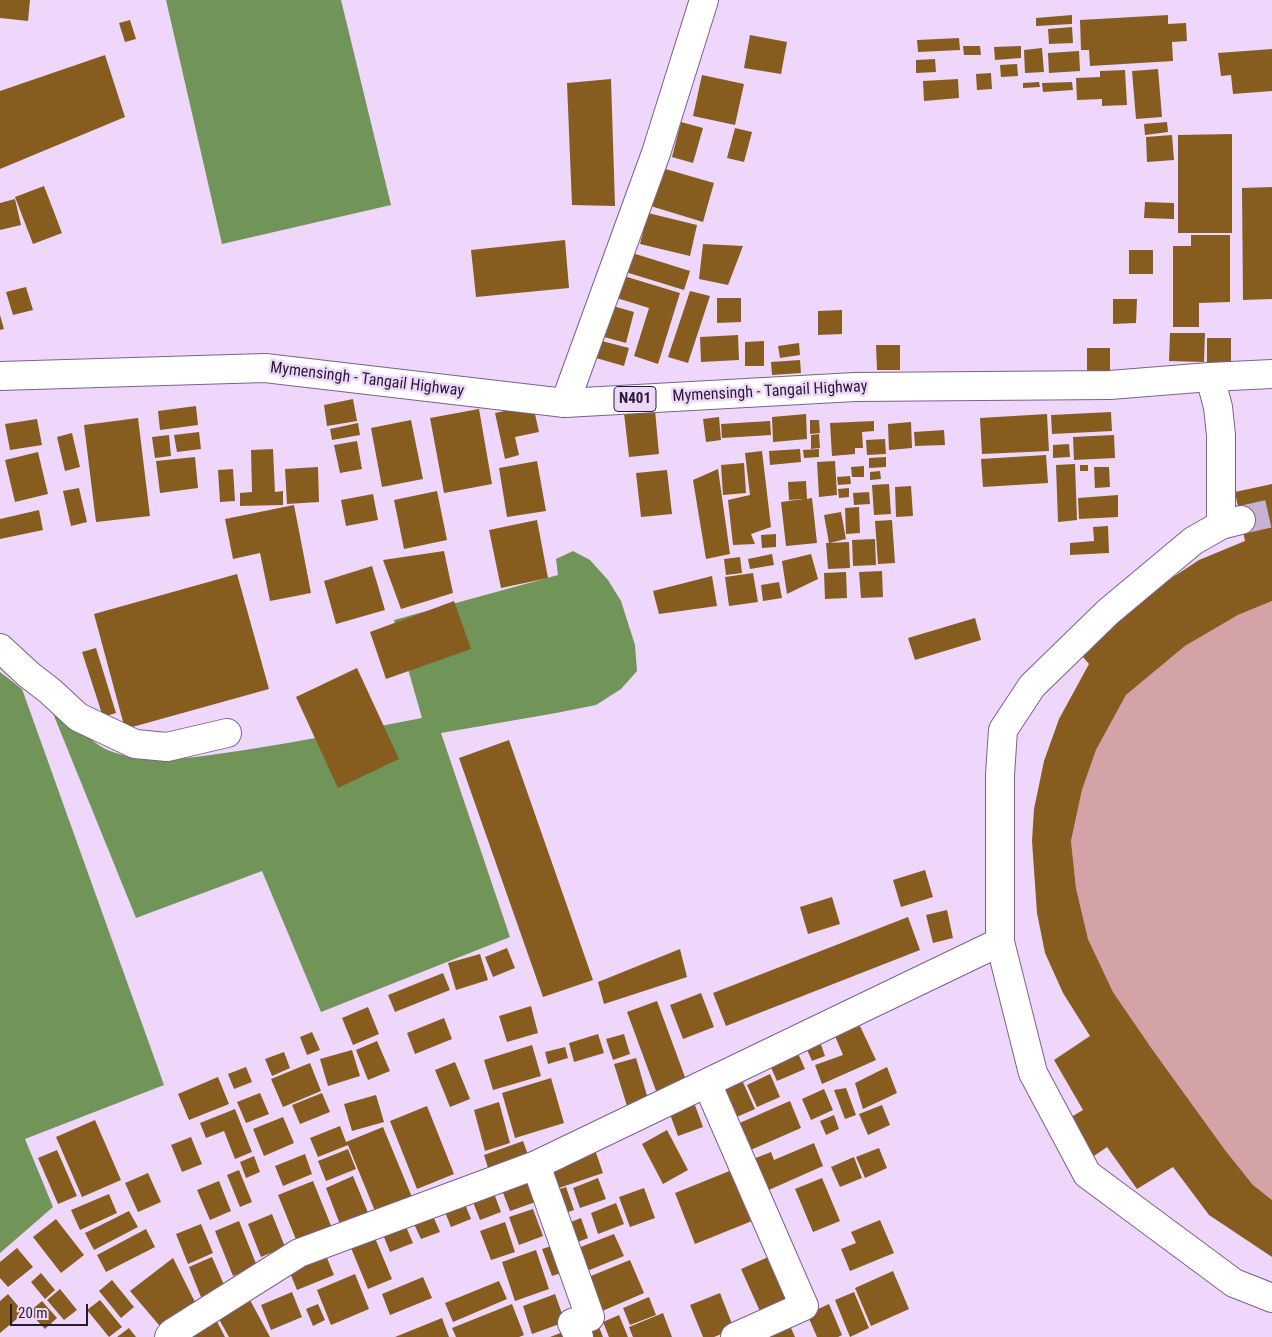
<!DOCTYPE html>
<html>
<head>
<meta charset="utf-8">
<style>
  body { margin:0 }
  #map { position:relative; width:1272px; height:1337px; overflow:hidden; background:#efd7fc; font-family:"Roboto Condensed",sans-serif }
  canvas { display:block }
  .scale { position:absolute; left:10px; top:1304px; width:78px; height:22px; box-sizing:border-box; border:2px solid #271c2e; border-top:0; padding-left:6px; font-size:15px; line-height:18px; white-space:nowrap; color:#271c2e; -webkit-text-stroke:4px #efd7fc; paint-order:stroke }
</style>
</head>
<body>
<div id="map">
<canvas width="1272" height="1337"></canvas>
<div class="scale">20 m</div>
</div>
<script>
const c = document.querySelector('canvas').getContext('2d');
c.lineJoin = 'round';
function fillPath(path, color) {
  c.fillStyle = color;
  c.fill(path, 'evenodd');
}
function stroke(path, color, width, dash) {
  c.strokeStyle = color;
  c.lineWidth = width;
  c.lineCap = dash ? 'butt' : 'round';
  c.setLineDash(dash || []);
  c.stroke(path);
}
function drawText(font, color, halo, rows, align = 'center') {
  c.font = font + ' "Roboto Condensed",sans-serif';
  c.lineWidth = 5;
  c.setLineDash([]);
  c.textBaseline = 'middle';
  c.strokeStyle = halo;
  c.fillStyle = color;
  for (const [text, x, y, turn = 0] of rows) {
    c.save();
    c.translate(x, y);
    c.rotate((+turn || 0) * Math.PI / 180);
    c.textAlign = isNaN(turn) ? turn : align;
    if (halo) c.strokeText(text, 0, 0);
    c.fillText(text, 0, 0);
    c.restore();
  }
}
const green = new Path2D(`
  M1272 601V1200L1253 1185 1225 1150 1152 1049 1113 992 1088 939 1076 888 1071 841 1082 790 1096 750 1126 695 1185 646 1238 615Z`);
const water = new Path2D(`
  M166 0H341L391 205 222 244Z
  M573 551 590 560 608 580 621 601 635 645 637 671 621 689 596 705 556 713 441 733 510 937 321 1012 262 871 136 918 48 701C62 714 93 745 110 751 153 767 201 756 245 750 304 741 363 729 422 718L394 620 558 575 556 559Z
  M0 672 22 689 164 1085 25 1139 53 1207 0 1253Z`);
const building = new Path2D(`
  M0 0H30L28 21 0 18Z
  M1072 15V24L1036 26V18Z
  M1168 15V24L1186 23 1187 41 1172 42 1173 61 1090 66 1089 50H1081L1080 20Z
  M130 20 136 39 125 42 119 23Z
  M1072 27 1073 43 1049 44 1048 29Z
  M750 35 787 42 781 74 744 68Z
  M959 38 960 50 918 52 917 40Z
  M963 46H980L981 55H964Z
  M1021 46V58L995 60 994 47Z
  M1042 48 1044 72 1025 73 1024 50Z
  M1272 49V91L1233 94 1231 75 1221 76 1218 53Z
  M1079 51 1080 71 1049 73 1048 53Z
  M105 55 125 117 0 169V91Z
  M935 59 936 72 916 73V60Z
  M1017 64 1018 76 1001 77 1000 65Z
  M1158 69 1162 117 1136 119 1132 71Z
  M1125 70 1127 105 1102 106V99L1077 100 1076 78 1100 77V71Z
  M991 73 992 89 977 90 976 74Z
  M702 75 744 84 735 125 693 116Z
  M611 79 615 206 572 205 567 83Z
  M958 79 959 98 924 101 923 81Z
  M1039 82 1040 87 1023 88V83Z
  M1072 82 1073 90 1043 92 1042 83Z
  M681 122 703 128 693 163 672 157Z
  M1167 122 1168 132 1145 135 1144 124Z
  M735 128 752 132 744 162 727 158Z
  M1232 134V233H1178V135Z
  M1172 135 1174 160 1147 162 1146 137Z
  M655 166 714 183 703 222 644 204Z
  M44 186 62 233 33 244 15 197Z
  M1272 187V299L1243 300 1242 188Z
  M15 199 21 225 0 230V203Z
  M1145 202 1174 203V219L1144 218Z
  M648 213 697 225 690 256 640 244Z
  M1191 235H1230V302L1199 303V327H1173V246H1191Z
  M565 240 569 288 476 297 471 250Z
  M703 244 743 246 728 285 699 279Z
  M1129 250H1153V274H1129Z
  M626 251 690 271 684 290 619 270Z
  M614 273 680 293 658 364 634 356 649 308 607 295Z
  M26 287 33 310 13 315 6 292Z
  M690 291 710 296 688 363 668 357Z
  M717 298H741V322L717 323Z
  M1113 299H1137L1136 323 1113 324Z
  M606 304 634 312 626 343 597 335Z
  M842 310V334L818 335V311Z
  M0 315 4 329 0 330Z
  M1170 333H1205L1204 362 1169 361Z
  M738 335 739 360 701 362 700 337Z
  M1207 338H1231V362L1207 363Z
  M594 339 629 348 624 366 589 356Z
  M764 341V366H745V342Z
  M799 343 800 355 780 358 778 346Z
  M876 345H900V370H877Z
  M1087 348H1110V372H1087Z
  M800 360 801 373 772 375 771 362Z
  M353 399 357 421 327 426 324 405Z
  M533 405 539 432 515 437 519 455 505 459 495 413Z
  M196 406 198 425 160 430 158 411Z
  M479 409 492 484 444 493 430 418Z
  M655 410 659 454 629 457 624 413Z
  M1111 412 1112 431 1052 434 1051 415Z
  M806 414 807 439 773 442 772 417Z
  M1047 414 1049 451 982 454 980 418Z
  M719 417 721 440 706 442 703 419Z
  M138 418 150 516 96 522 84 425Z
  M37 419 42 445 10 450 5 424Z
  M411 420 423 479 382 487 371 428Z
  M810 420H819L820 433 810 434Z
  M770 421 771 435 722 438 721 424Z
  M874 421V431L862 432 863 448H855V454L832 456 830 423Z
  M911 422 912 448 889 450 888 424Z
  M358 423 360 435 332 440 330 429Z
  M944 430 945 445 915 446 914 432Z
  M199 432 201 449 177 452 174 435Z
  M72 433 80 467 65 471 57 437Z
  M819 434 820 448 811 449V435Z
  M169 435 171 456 155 458 152 437Z
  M1114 435 1115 458 1074 460 1073 437Z
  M885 439 886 454 867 455 866 440Z
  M357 441 362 469 340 473 334 445Z
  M1069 444 1070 457 1053 458V445Z
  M273 449 275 492 283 491V505L240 506V493L252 492 251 450Z
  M800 449 801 462 770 465 769 451Z
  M819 449V457L804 458 803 450Z
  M762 451 771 527 751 534 755 544 733 545 728 500 750 495 745 453Z
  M38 452 48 494 15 502 5 460Z
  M1046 455 1048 483 983 487 981 459Z
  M195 457 198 488 160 493 156 461Z
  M886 457V467L869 468V458Z
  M537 461 546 511 507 517 499 468Z
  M835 461 837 495 819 497 817 462Z
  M744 463 746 493 723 495 721 465Z
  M1075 464 1077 520 1058 522 1056 465Z
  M1080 465H1088V471H1080Z
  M864 466V477H852L851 467Z
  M318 467 319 502 287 504 285 469Z
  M1094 467H1109L1110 487 1095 488Z
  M233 469 235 501 220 502 218 470Z
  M718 469 730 554 706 559 693 480Z
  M667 470 672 514 641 517 636 473Z
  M880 471 881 479 870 480V472Z
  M850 476 851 484 838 485 837 477Z
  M806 481 807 499 812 498 817 543 786 546 781 502 804 499 789 500 788 482Z
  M889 484 891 514 874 515 872 485Z
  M1272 484V601L1238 615 1185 646 1126 695 1096 750 1082 790 1071 841 1076 888 1088 939 1113 992 1152 1049 1225 1150 1253 1185 1272 1200V1257L1209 1215 1173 1167 1137 1189 1107 1147 1091 1158 1066 1120 1083 1110 1054 1060 1090 1036 1063 993 1045 953 1037 913 1032 841 1034 809 1044 761 1059 719 1089 664 1082 656 1116 620 1161 585 1199 560 1245 541 1235 492Z
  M911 486 913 516 896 517 895 487Z
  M79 488 87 522 71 526 63 491Z
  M849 488V497L839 498 838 489Z
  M437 491 447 540 404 549 394 500Z
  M869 492 870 504 854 505 853 493Z
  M373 494 378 520 346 526 341 500Z
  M1118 495V517L1079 519 1078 498Z
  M294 505 311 593 270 601 260 553 233 559 225 519Z
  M859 507 860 533 846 534 845 508Z
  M39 510 43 530 0 539V519Z
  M841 512 846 539 829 543 824 515Z
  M537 520 548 578 501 588 489 530Z
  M892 520 895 563 878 564 875 521Z
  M1108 526 1109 553 1070 555V543L1094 541 1093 527Z
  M776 534V547L762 548 761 535Z
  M875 539 876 565 853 566 852 540Z
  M849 542 850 568 828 569 826 543Z
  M444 551 453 593 401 609 383 560Z
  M772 554 774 565 750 569 748 559Z
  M811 554 818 579 787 594 782 561Z
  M740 557 742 573 726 575 724 559Z
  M372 566 385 610 336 624 324 581Z
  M882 571 883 597 861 598 859 572Z
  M846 572 847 598 825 599 824 573Z
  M753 573 758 602 729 606 725 577Z
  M237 574 269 689 125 729 94 614Z
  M712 576 717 606 659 614 653 591Z
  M779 582 782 598 763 601 761 585Z
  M454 601 471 649 386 679 370 632Z
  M975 618 981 640 915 660 908 638Z
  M96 648 116 713 103 717 82 652Z
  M357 668 399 759 338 788 296 697Z
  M509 740 593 980 543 997 459 758Z
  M925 870 933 897 901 907 893 880Z
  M832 897 840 924 808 934 800 907Z
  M947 910 953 938 933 943 926 915Z
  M908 917 920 950 726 1026 713 993Z
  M507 948 515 968 493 977 485 957Z
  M680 949 687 977 604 1004 598 982Z
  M480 954 488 980 456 990 448 963Z
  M443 973 450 990 395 1012 388 995Z
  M701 993 714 1027 683 1039 670 1005Z
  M657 1001 689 1088 659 1099 627 1012Z
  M531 1006 538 1033 507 1042 499 1016Z
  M368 1007 379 1034 353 1045 342 1018Z
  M444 1018 452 1039 415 1054 407 1033Z
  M860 1026 876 1060 822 1084 815 1065 843 1055 835 1036Z
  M312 1032 320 1050 307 1055 300 1037Z
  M598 1034 604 1053 574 1062 569 1043Z
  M624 1034 630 1054 613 1060 606 1039Z
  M819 1039 825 1056 812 1061 805 1045Z
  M377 1041 390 1071 368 1080 356 1050Z
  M532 1045 541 1076 493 1090 484 1060Z
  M565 1047 568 1058 548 1064 545 1052Z
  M352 1050 360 1076 328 1086 320 1059Z
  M797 1051 805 1069 777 1081 769 1063Z
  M284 1052 290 1068 272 1076 265 1059Z
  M636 1058 648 1099 627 1106 614 1064Z
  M455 1062 470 1099 450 1107 435 1070Z
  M310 1063 321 1091 283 1107 271 1079Z
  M246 1067 252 1082 234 1089 228 1074Z
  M887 1067 897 1093 863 1109 855 1083Z
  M770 1074 780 1097 757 1107 747 1085Z
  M218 1077 229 1104 189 1120 178 1094Z
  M551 1078 564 1123 515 1138 502 1093Z
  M742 1080 755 1109 732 1119 720 1089Z
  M846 1088 856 1115 845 1119 834 1090Z
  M824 1089 833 1110 811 1120 802 1099Z
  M260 1093 269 1114 246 1123 237 1102Z
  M322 1093 330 1112 300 1124 292 1105Z
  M376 1095 384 1122 352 1131 344 1104Z
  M692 1097 703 1127 678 1136 667 1106Z
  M790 1101 801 1128 746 1152 735 1125Z
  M499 1102 510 1143 485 1151 474 1110Z
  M882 1105 890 1125 868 1135 859 1114Z
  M427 1106 454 1174 417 1189 390 1121Z
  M235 1109 252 1152 235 1159 224 1131 206 1138 200 1123Z
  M834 1115 839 1129 826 1135 820 1121Z
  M283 1117 294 1143 264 1156 253 1129Z
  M95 1120 121 1180 82 1197 56 1137Z
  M340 1126 346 1142 383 1127 414 1202 377 1216 348 1145 318 1157 310 1138Z
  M667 1130 688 1170 663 1184 642 1144Z
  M191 1137 202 1164 182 1172 171 1145Z
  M523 1141 531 1163 491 1177 484 1155Z
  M814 1143 823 1166 762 1193 748 1161 771 1152 774 1160Z
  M594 1147 603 1173 556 1189 547 1163Z
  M879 1148 887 1168 865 1178 856 1157Z
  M348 1149 356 1169 326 1181 318 1161Z
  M57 1150 77 1196 58 1204 38 1158Z
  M305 1154 312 1174 283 1186 275 1166Z
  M254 1156 260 1172 246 1178 240 1162Z
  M854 1157 862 1178 840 1187 831 1167Z
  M742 1166 762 1217 695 1244 675 1193Z
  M239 1170 252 1202 240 1207 227 1175Z
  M148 1173 161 1202 138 1212 125 1183Z
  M535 1173 544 1199 510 1211 500 1185Z
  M353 1176 369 1215 341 1227 326 1188Z
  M598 1178 606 1199 580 1208 573 1188Z
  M822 1178 840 1221 813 1232 795 1189Z
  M219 1181 231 1211 210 1220 197 1190Z
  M313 1181 334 1233 299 1247 278 1195Z
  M566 1187 574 1210 560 1215 551 1192Z
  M492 1188 501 1212 480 1220 471 1197Z
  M644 1188 655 1218 630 1227 619 1197Z
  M109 1194 117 1213 80 1230 71 1210Z
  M463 1199 471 1219 451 1227 443 1207Z
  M616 1203 624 1224 598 1234 591 1213Z
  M533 1209 543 1236 519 1245 509 1217Z
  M129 1211 138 1227 94 1250 85 1233Z
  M272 1214 285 1247 261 1257 248 1224Z
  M433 1216 440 1232 421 1239 414 1224Z
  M581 1218 588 1238 573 1244 566 1224Z
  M56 1219 84 1255 61 1273 33 1237Z
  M880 1220 894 1253 850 1271 841 1249 856 1243 851 1232Z
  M239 1221 257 1266 233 1276 215 1231Z
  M404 1222 413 1243 390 1252 382 1232Z
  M505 1222 515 1252 491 1260 480 1231Z
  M201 1224 213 1253 188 1264 176 1234Z
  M146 1229 155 1247 106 1272 97 1255Z
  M614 1234 624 1256 582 1273 573 1250Z
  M375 1238 392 1279 368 1289 351 1248Z
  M560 1243 570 1270 552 1276 542 1249Z
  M17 1248 33 1267 8 1287 0 1278V1262Z
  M536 1250 549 1289 515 1301 502 1262Z
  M325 1253 334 1275 297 1290 288 1268Z
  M773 1255 795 1304 763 1318 741 1269Z
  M212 1257 225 1287 201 1297 189 1267Z
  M173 1258 198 1308 165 1332 130 1291Z
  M630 1260 644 1293 600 1312 586 1278Z
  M893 1271 909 1309 871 1326 855 1288Z
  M41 1273 55 1290 45 1299 31 1282Z
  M355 1274 369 1309 331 1325 317 1290Z
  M423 1277 432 1298 390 1315 382 1294Z
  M112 1280 134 1307 121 1318 99 1291Z
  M499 1281 507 1299 453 1322 445 1303Z
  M243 1287 270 1337H229L211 1305Z
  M60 1289 77 1310 64 1320 47 1300Z
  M292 1292 302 1317 271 1330 261 1305Z
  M854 1292 869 1328 850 1337 835 1300Z
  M720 1293 734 1329 714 1337H703L690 1305Z
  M8 1294 24 1313 0 1333V1301Z
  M555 1294 565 1322 532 1334 523 1306Z
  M649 1297 656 1315 630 1325 623 1308Z
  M100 1300 122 1327 109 1337 87 1310Z
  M42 1301 57 1318 45 1329 29 1312Z
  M318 1304 325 1320 313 1326 306 1309Z
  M512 1304 524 1335 519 1337H456L452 1328Z
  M829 1304 842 1335 838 1337H817L807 1314Z
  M212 1312 225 1337H178Z
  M663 1313 672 1337H633L629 1327Z
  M619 1315 628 1337H609L603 1322Z
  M442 1318 449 1337H395Z
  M788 1321 795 1337H768Z
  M597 1322 603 1337H586Z
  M129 1328 136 1337H117Z
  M568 1330 570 1337H550Z`);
const minorTunnel = new Path2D(`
  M1241 520 1272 513`);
const minor = new Path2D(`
  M1210 377 1218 407 1221 435V525
  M565 403 656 153 704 0
  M1241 520 1221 525 1193 541 1108 612 1032 686 1003 730 1000 775V942L1033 1073 1087 1174 1234 1283 1272 1298
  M0 648 28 674 50 691 78 717 135 744 167 747 227 733
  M707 1083 804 1306 735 1337
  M536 1165 590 1317 572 1323 579 1337
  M169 1337 172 1333 299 1253 536 1165 1000 942`);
const highway = new Path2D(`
  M0 376 265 368 565 403 855 387 1110 385 1210 377 1272 374`);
const shields = [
  [635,399,42]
];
const shieldNames = [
  ["N401",635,399]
];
const streetNames = [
  ["Mymensingh - Tangail Highway",367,380,7],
  ["Mymensingh - Tangail Highway",770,392,-3]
];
fillPath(green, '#d4a3a7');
fillPath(water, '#719459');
fillPath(building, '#865d1f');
stroke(minorTunnel, '#c7b2d3', 28, [28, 14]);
stroke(minor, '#7c618b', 30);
stroke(highway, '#7c618b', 30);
stroke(minor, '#fff', 28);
stroke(highway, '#fff', 28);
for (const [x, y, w] of shields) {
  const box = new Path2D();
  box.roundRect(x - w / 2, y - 12.5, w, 25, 4);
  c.fillStyle = '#efd7fc';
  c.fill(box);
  stroke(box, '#271c2e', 1);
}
drawText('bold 15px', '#271c2e', null, shieldNames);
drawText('16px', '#271c2e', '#efd7fc', streetNames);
</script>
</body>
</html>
